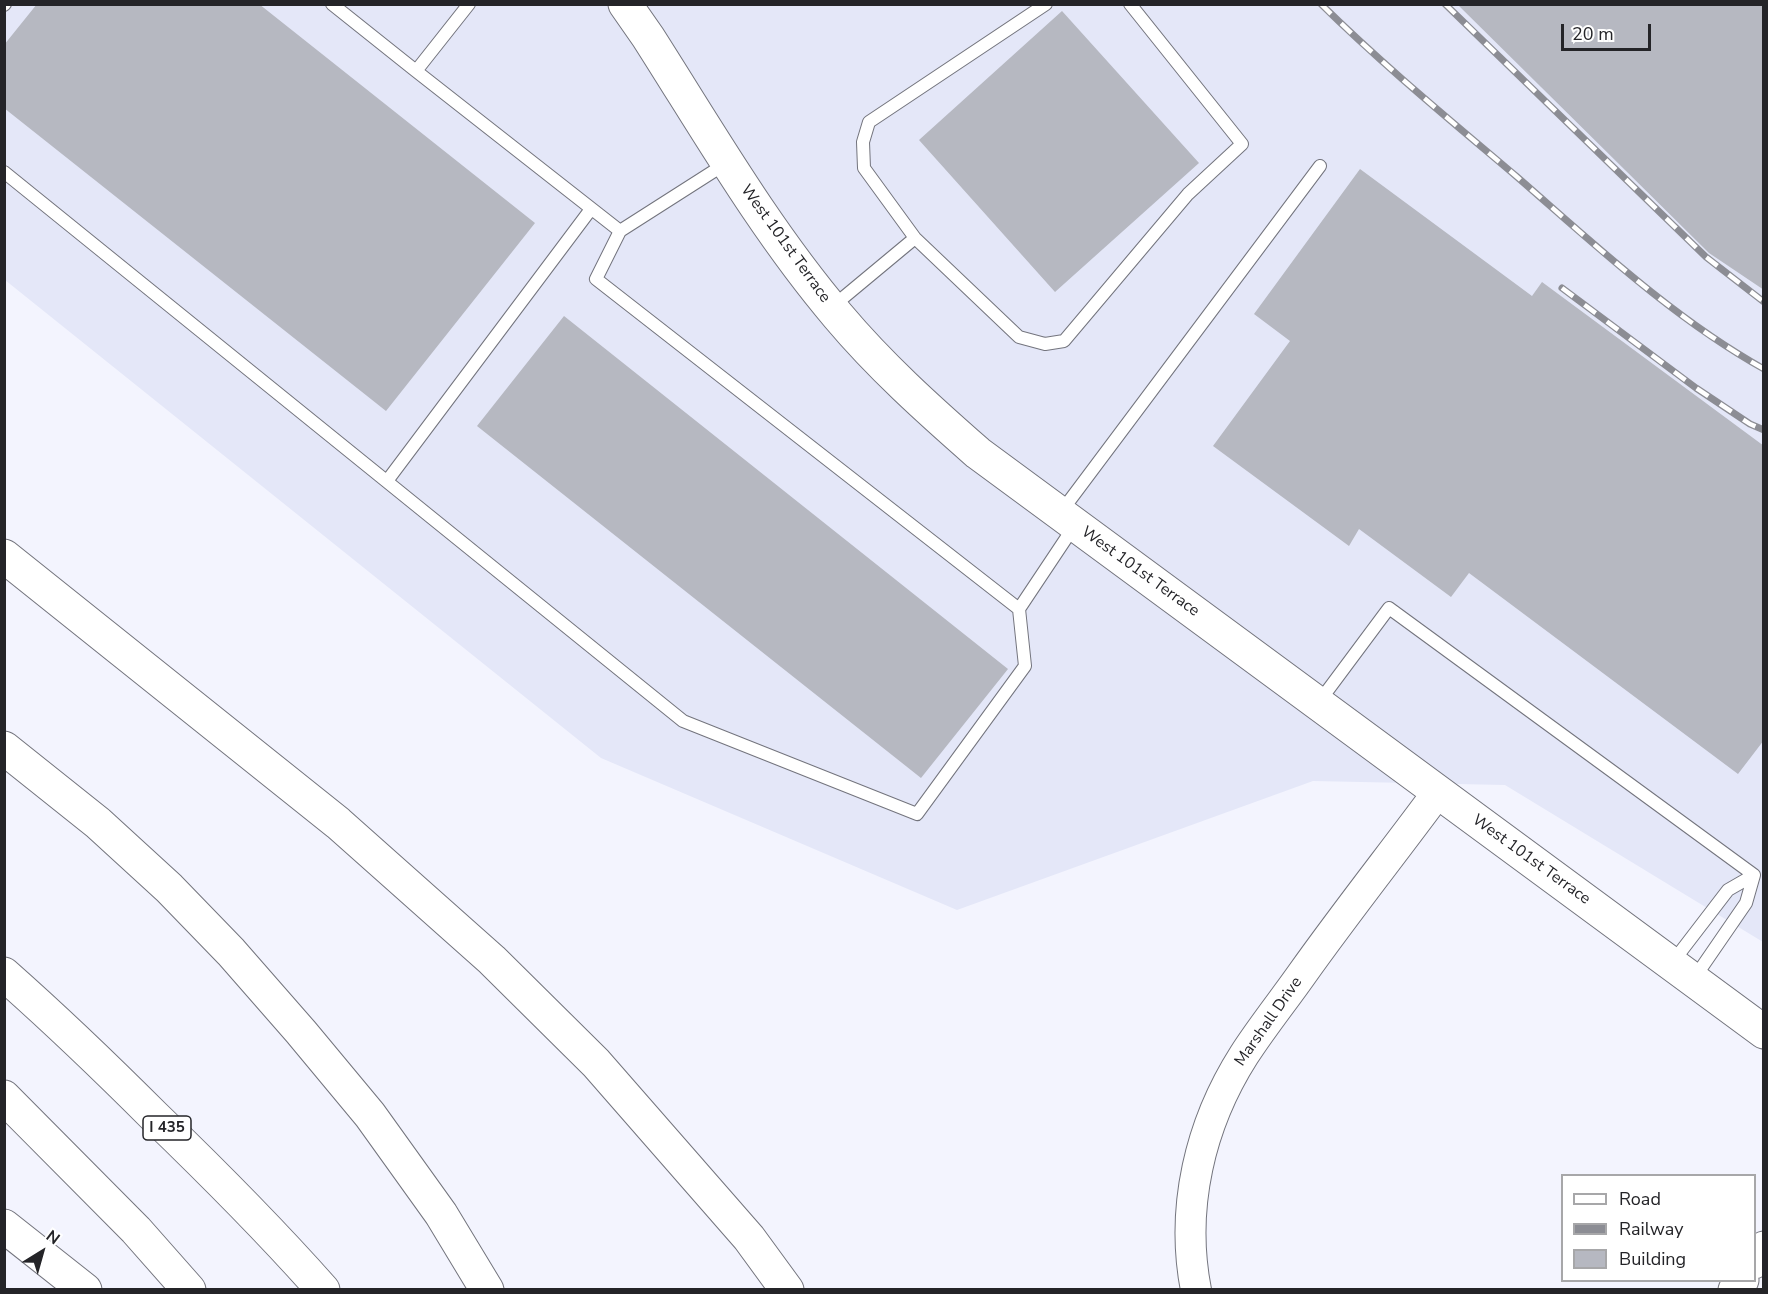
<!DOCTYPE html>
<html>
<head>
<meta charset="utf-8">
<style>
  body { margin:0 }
  #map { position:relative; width:1768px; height:1294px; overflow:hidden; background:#f3f4fe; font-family:"Nunito Sans",sans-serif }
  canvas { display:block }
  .frame { position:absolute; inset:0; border:6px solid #242428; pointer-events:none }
  .legend { position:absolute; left:1561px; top:1174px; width:195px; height:108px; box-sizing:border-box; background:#fff; border:2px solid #a7a7a9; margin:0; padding:8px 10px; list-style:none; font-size:18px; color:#242428 }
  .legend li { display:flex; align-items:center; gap:12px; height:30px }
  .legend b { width:30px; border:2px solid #a7a7a9 }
  .north { position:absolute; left:12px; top:1222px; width:60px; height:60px; -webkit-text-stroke:4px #fff; paint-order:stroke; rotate:37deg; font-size:16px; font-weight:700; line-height:24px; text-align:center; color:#242428 }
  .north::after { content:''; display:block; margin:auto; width:21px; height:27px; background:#242428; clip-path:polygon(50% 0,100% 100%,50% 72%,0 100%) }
  .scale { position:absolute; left:1561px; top:24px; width:90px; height:27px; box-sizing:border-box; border:3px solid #242428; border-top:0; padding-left:8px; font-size:18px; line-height:21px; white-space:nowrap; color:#242428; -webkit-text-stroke:4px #fff; paint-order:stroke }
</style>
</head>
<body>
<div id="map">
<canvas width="1768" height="1294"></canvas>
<div class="frame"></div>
<ul class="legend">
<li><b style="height:8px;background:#fff"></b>Road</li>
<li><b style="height:8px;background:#8c8d94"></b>Railway</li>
<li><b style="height:16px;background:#b6b8c1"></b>Building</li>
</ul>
<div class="north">N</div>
<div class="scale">20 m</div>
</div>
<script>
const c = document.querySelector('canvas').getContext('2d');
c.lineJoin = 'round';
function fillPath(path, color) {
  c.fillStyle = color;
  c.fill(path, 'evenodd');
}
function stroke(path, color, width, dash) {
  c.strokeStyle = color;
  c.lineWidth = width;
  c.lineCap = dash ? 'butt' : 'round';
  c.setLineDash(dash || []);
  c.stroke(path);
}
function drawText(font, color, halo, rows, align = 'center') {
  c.font = font + ' "Nunito Sans",sans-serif';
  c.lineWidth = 5;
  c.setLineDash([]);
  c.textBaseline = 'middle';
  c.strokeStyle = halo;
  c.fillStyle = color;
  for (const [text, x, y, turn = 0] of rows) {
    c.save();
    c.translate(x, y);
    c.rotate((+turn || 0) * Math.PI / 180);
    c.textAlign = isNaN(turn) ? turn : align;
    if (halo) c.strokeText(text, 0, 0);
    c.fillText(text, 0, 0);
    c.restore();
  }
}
const built = new Path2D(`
  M4 5H1763V942L1505 785 1313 781 957 910 601 758 5 280Z`);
const building = new Path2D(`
  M37 4H259L535 223 386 411 4 108V45Z
  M1457 4H1764V290L1709 253Z
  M1062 11 1199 163 1055 292 919 140Z
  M1360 169 1532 296 1542 282 1764 446V740L1738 774 1469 573 1451 597 1359 529 1349 546 1213 446 1290 341 1254 314Z
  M564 316 1008 669 921 778 477 426Z`);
const service = new Path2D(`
  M332 4 416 71
  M469 4 416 71 620 231 725 164
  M1046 4 869 122 863 142 864 168 915 238 1019 337 1045 344 1064 341 1188 194 1242 144 1130 4
  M4 5 5 4
  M4 172 683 721 917 814 1025 666 1019 609 1075 525
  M620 231 596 279 1019 609
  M832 307 915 238
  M387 481 591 209
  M1061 512 1320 166
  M1319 702 1389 608 1754 875
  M1672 963 1728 890 1754 875
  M1693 980 1746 903 1754 875`);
const tertiary = new Path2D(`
  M1196 1290C1180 1208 1200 1124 1244 1055 1262 1027 1283 1001 1302 974 1346 912 1393 853 1438 792`);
const secondary = new Path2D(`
  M625 4 648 37C708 131 765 230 838 316 880 366 929 410 978 453L1764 1032
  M1754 1262 1764 1248
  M1735 1290 1742 1280`);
const motorway = new Path2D(`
  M4 556 338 823 492 960 596 1063 749 1238 787 1290
  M4 748 98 823 169 888 231 952 301 1032 370 1115 441 1214 487 1290
  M4 974C56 1020 105 1067 154 1116 212 1172 269 1229 323 1290
  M4 1097 136 1230 189 1290
  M4 1226 85 1290`);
const rail = new Path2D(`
  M1321 4C1383 65 1450 120 1516 176 1593 243 1674 319 1764 369
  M1445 4 1706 257 1764 302
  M1562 288 1696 388 1750 424 1764 430`);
const shields = [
  [167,1128,48]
];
const shieldNames = [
  ["I 435",167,1128]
];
const streetNames = [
  ["West 101st Terrace",785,244,54],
  ["West 101st Terrace",1140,572,36],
  ["West 101st Terrace",1531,860,36],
  ["Marshall Drive",1269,1022,-55]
];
fillPath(built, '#e4e7f8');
fillPath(building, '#b6b8c1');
stroke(service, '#73747d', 14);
stroke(tertiary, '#73747d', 32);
stroke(secondary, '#73747d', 35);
stroke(motorway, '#73747d', 35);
stroke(service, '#fff', 12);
stroke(tertiary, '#fff', 30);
stroke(secondary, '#fff', 33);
stroke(motorway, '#fff', 33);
stroke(rail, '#8c8d94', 7);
stroke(rail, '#fff', 4.5, [14]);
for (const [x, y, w] of shields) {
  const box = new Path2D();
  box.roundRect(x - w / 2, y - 12, w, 24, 4.5);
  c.fillStyle = '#fff';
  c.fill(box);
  stroke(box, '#242428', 1.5);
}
drawText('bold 15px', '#242428', null, shieldNames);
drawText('16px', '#242428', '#fff', streetNames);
</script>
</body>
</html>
